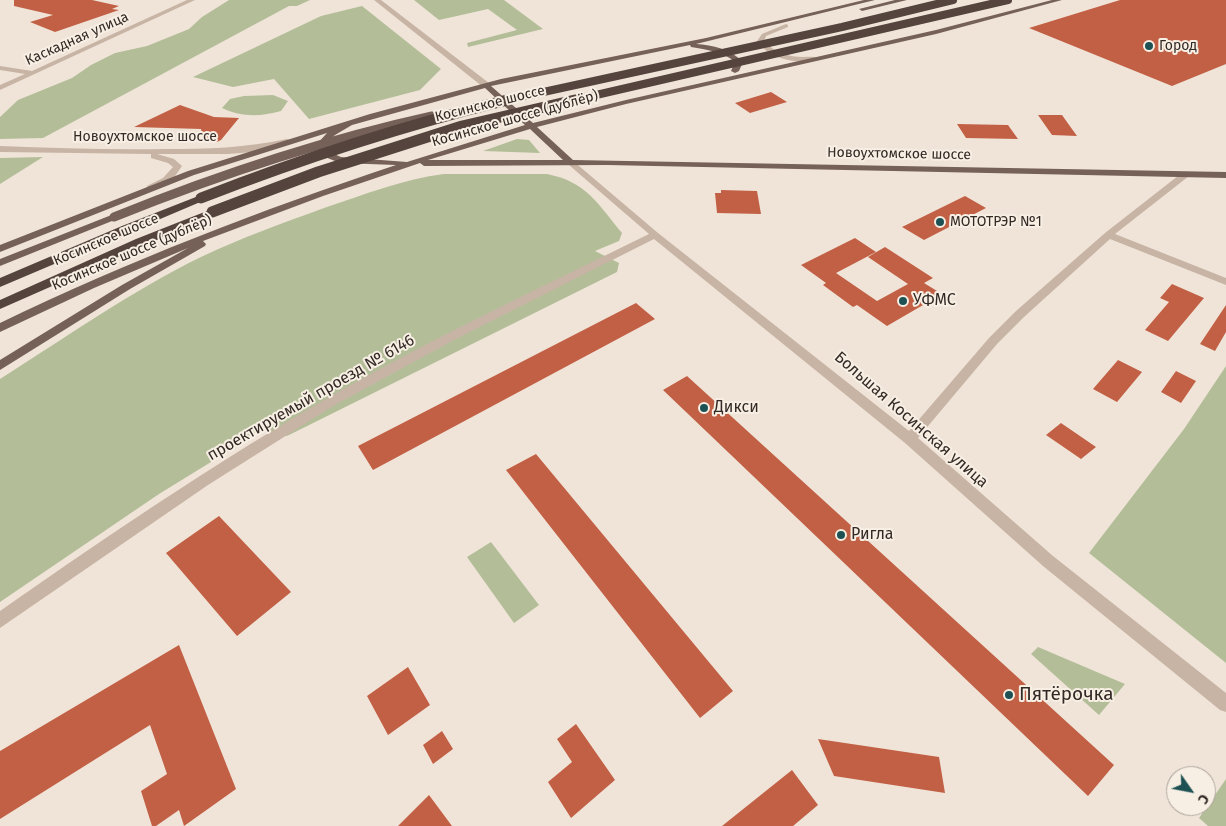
<!DOCTYPE html>
<html>
<head>
<meta charset="utf-8">
<style>
  body { margin:0 }
  #map { position:relative; width:1226px; height:826px; overflow:hidden; background:#f0e4d8; font-family:"Fira Sans",sans-serif }
  canvas { display:block }
  .north { position:absolute; left:1166px; top:766px; width:50px; height:50px; box-sizing:border-box; background:#f8efe4; border:1px solid #a9a098; border-radius:50%; rotate:123deg; font-size:14px; font-weight:700; line-height:20px; text-align:center; color:#332a26 }
  .north::after { content:''; display:block; margin:auto; width:18px; height:22px; background:#1d5153; clip-path:polygon(50% 0,100% 100%,50% 72%,0 100%) }
</style>
</head>
<body>
<div id="map">
<canvas width="1226" height="826"></canvas>
<div class="north">С</div>
</div>
<script>
const c = document.querySelector('canvas').getContext('2d');
c.lineJoin = 'round';
function fillPath(path, color) {
  c.fillStyle = color;
  c.fill(path, 'evenodd');
}
function stroke(path, color, width, dash) {
  c.strokeStyle = color;
  c.lineWidth = width;
  c.lineCap = dash ? 'butt' : 'round';
  c.setLineDash(dash || []);
  c.stroke(path);
}
function drawText(font, color, halo, rows, align = 'center') {
  c.font = font + ' "Fira Sans",sans-serif';
  c.lineWidth = 4;
  c.setLineDash([]);
  c.textBaseline = 'middle';
  c.strokeStyle = halo;
  c.fillStyle = color;
  for (const [text, x, y, turn = 0] of rows) {
    c.save();
    c.translate(x, y);
    c.rotate((+turn || 0) * Math.PI / 180);
    c.textAlign = isNaN(turn) ? turn : align;
    if (halo) c.strokeText(text, 0, 0);
    c.fillText(text, 0, 0);
    c.restore();
  }
}
const green = new Path2D(`
  M229 0H310L297 6H289L43 138 0 139V117L18 100 72 78 91 65 115 53 147 46 189 29 202 17Z
  M414 0H504L543 29 468 47 467 43 517 30 488 9 439 20Z
  M362 6 441 69 420 90 309 119 274 79 233 87 193 77 321 16Z
  M273 95 288 101 281 111C260 117 241 117 222 108L230 99 244 96Z
  M517 139 529 140 540 153 483 151Z
  M43 157 0 184V158Z
  M444 174H547C587 182 597 203 622 233L619 241 595 251 619 263 617 272 287 436 258 430 250 438 159 494 0 602V379C65 338 133 290 201 257 241 238 283 223 324 208 363 195 404 179 444 174Z
  M1226 366V663L1089 553 1184 429Z
  M491 542 539 605 514 623 467 557Z
  M1038 647 1125 684 1099 715 1031 654Z
  M1226 779V826H1208L1199 818Z`);
const building = new Path2D(`
  M14 0H92L119 6 112 9 119 10 55 32 30 22 53 15 14 6Z
  M1120 0H1226V64L1172 86 1029 28Z
  M771 92 787 102 750 113 735 103Z
  M180 105 214 117 239 118 221 140 217 142H204L201 129 134 127Z
  M1038 115H1062L1077 136 1052 135Z
  M957 124 1008 125 1018 139 966 138Z
  M721 190 757 191 761 214 717 213 715 193H721Z
  M965 196 986 208 924 240 902 227Z
  M855 238 876 252 836 273 877 301 908 284 868 257 885 247 933 278 924 283 942 294 887 326 857 305 853 307 823 285 826 283 801 265Z
  M1172 284 1204 298 1168 341 1145 330 1169 302 1160 298Z
  M636 303 655 319 373 470 358 446Z
  M1226 305V332L1215 351 1200 344Z
  M1118 360 1142 372 1117 402 1093 389Z
  M1176 371 1196 381 1181 403 1161 392Z
  M687 376 1114 765 1088 796 663 390Z
  M1061 423 1096 447 1081 459 1046 435Z
  M536 454 733 691 700 718 506 470Z
  M219 516 291 592 237 636 166 553Z
  M179 645 236 789 184 826 179 810 156 826H152L141 791 167 774 150 725 0 819V751Z
  M408 667 430 705 388 735 367 696Z
  M576 724 615 780 571 818 548 782 572 762 557 739Z
  M442 731 453 749 433 764 423 745Z
  M818 739 939 757 945 793 834 776Z
  M792 770 818 805 793 826H722Z
  M429 795 452 826H398Z`);
const minor = new Path2D(`
  M187 0H195L0 90V85L25 74 0 70V66L32 71Z
  M374 0H381L489 83V87H483Z
  M786 24 788 25V27L766 36 764 41C775 53 788 57 804 57 810 57 815 56 820 59L818 60C795 64 771 60 757 41L762 34Z
  M287 139 290 140V144L253 152 228 154H157L174 159 182 166 173 179 150 191 147 190V186L163 178 173 167 168 163 151 158V154L0 152V146C55 148 110 150 165 149 208 149 245 148 287 139Z
  M572 160 658 233 909 431 989 338 1016 311 1105 233 1183 172H1189V176L1115 234 1226 278V285L1110 239 1024 317 997 344 918 438 1053 556 1226 693V712L1220 710 1043 566 905 443 654 239 454 340 333 406 208 485 0 628V611C119 528 238 447 365 377 458 326 554 281 649 234L569 165 568 163Z`);
const major = new Path2D(`
  M864 0H875L696 44C713 45 730 49 743 62L739 71 735 73 731 71 735 62C722 51 707 50 691 47L690 45 491 86 533 123 626 100 936 30 1052 0H1062L936 34 626 104 537 127 573 160 1226 172V178L607 165 424 166 420 163 323 196 203 241 206 244 205 246 130 289 0 370V360L122 285 188 248 94 288 0 332V323C128 261 261 210 396 165L340 163 320 155 316 145 327 133 194 175 0 252V245L188 171 370 114 501 79 706 38ZM485 88 525 125 407 162 341 157 327 151 324 145 335 135 352 125ZM530 129 563 160H428Z
  M895 0H907L862 11 859 9Z
  M114 214 117 215V219L0 266V259Z`);
const highway = new Path2D(`
  M201 195 205 196 207 198 205 200 0 287V278L122 226Z
  M212 209 218 212 216 214 0 309V300L136 239Z`);
const majorBridge = new Path2D(`
  M114 217C218 175 323 140 432 116`);
const highwayBridgeFar1 = new Path2D(`
  M502 101 842 27 953 0
  M570 101 1008 0`);
const highwayBridge = new Path2D(`
  M201 198C301 159 402 126 507 100
  M212 212 318 172 462 126 575 100`);
const markers = [
  [1149,46,5,"#1d5153"],
  [940,222,5,"#1d5153"],
  [903,301,5,"#1d5153"],
  [704,408,5,"#1d5153"],
  [841,535,5,"#1d5153"],
  [1009,695,5,"#1d5153"]
];
const farStreetnames = [
  ["Каскадная улица",77,39,-24],
  ["Косинское шоссе",490,104,-14],
  ["Косинское шоссе (дублёр)",515,119,-16],
  ["Новоухтомское шоссе",145,137],
  ["Новоухтомское шоссе",899,154,1],
  ["Косинское шоссе",106,240,-23],
  ["Косинское шоссе (дублёр)",132,253,-23]
];
const farPoinames = [
  ["Город",1159,46],
  ["МОТОТРЭР №1",950,222]
];
const poiNames = [
  ["УФМС",913,301],
  ["Дикси",714,408],
  ["Ригла",851,535]
];
const streetNames = [
  ["проектируемый проезд № 6146",311,398,-30],
  ["Большая Косинская улица",911,420,41]
];
const nearPoinames = [
  ["Пятёрочка",1019,695]
];
fillPath(green, '#b3be99');
fillPath(building, '#c26045');
fillPath(minor, '#c7b4a5');
fillPath(major, '#756157');
fillPath(highway, '#54443d');
stroke(majorBridge, '#756157', 9);
stroke(highwayBridgeFar1, '#54443d', 8);
stroke(highwayBridge, '#54443d', 11);
for (const [x, y, r, color] of markers) {
  const dot = new Path2D();
  dot.arc(x, y, r, 0, 2 * Math.PI);
  c.fillStyle = color;
  c.fill(dot);
  stroke(dot, '#f8efe4', 2);
}
drawText('14px', '#332a26', '#f8efe4', farStreetnames);
drawText('14px', '#332a26', '#f8efe4', farPoinames, 'left');
drawText('16px', '#332a26', '#f8efe4', poiNames, 'left');
drawText('16px', '#332a26', '#f8efe4', streetNames);
drawText('19px', '#332a26', '#f8efe4', nearPoinames, 'left');
</script>
</body>
</html>
